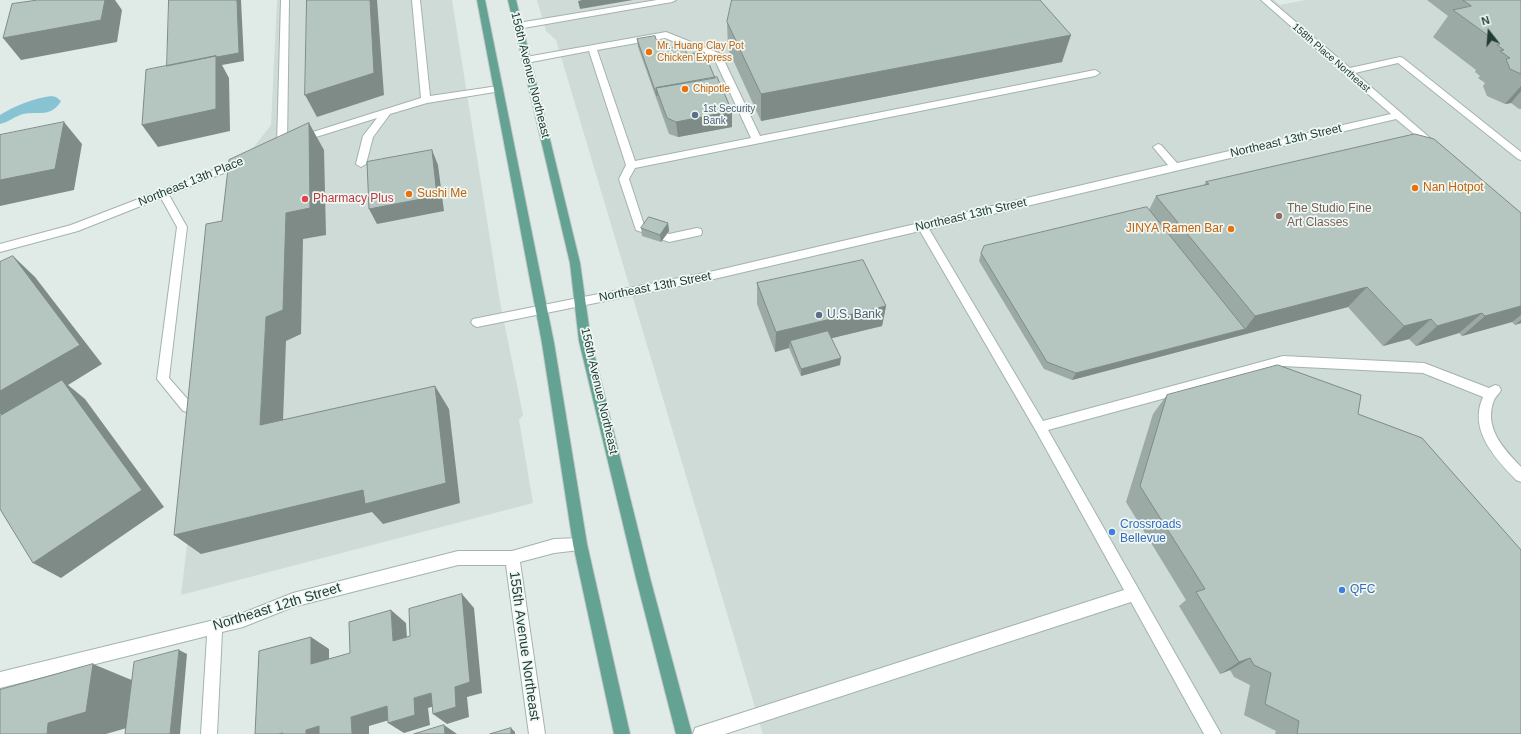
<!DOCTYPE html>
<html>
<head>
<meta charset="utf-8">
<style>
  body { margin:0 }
  #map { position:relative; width:1521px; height:734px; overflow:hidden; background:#e0ebe7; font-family:Helvetica,sans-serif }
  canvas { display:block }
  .north { position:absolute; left:1469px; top:12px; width:40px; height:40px; -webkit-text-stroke:3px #f0f8f4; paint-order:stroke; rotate:343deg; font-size:11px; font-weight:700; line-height:16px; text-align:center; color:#203c35 }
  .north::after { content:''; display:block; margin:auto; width:14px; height:18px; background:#203c35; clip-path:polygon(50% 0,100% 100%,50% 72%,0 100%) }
</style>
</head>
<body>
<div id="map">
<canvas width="1521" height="734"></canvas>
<div class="north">N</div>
</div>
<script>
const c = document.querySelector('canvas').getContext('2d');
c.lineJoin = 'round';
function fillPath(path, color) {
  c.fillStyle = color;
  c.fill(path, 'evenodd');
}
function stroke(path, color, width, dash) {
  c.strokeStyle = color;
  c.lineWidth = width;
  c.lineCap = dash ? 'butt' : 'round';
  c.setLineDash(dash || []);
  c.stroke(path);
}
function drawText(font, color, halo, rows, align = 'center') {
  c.font = font + ' Helvetica,sans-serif';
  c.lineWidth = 3.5;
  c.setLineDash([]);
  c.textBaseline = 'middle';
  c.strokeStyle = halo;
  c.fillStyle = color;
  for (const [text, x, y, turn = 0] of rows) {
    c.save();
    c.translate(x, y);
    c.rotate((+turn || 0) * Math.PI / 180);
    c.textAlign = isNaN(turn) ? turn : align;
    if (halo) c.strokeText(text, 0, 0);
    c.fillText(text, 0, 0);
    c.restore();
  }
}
const built = new Path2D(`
  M277 0H452L500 302 523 415 519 420 533 503 181 595 232 175 271 125Z
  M537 0H1274L1280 5 1305 0H1521V734H763L556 40 546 31Z`);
const water = new Path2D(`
  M51 96 56 97 61 101C51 118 38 111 23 114 15 116 9 122 0 124V115C16 105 32 99 51 96Z`);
const minor = new Path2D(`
  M281 0H289L287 145 282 148 277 145Z
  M412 0H420L430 96 498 86 501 87 503 89 501 91 427 103 390 114 373 137 366 164 361 167 356 164 363 136 377 118 303 141H297L295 139 297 137 421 98Z
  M657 0H676L672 2 518 29 514 26 518 23Z
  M1261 0H1270L1350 68 1400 57 1403 58 1521 152V160L1518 159 1398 63 1355 73 1437 144 1439 146 1437 148H1431L1396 119 929 229 1043 421 1283 356 1424 363 1489 388 1495 385 1499 386 1501 390C1499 394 1496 396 1494 400 1483 428 1504 449 1521 467V482L1516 480C1495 458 1468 430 1483 397L1423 373 1283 366 1048 430 1221 734H1204L1131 602 725 734H693L695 728 701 726 1124 590 1036 431 920 231 714 279 477 327 473 325 471 322 473 319 714 271 1168 165 1153 147 1158 144 1161 145 1177 163 1391 114 1346 75 1343 74 1342 71Z
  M666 32 721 54 760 136 1095 70 1100 73 1095 76 635 168 629 179 644 225 669 234 697 228 701 229 702 232 701 235 697 236 669 242 636 230 619 179 626 165 589 51 526 63 522 60 526 57ZM665 38 714 58 751 138 635 161 597 50Z
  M242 159 247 162 246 164 169 195 187 227 169 378 191 403 193 407 191 411 187 412 183 411 157 379 177 227 161 198 78 231 0 252V244L71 225Z
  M580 538 585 539 587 544 585 549 580 550 554 553 520 562 545 734H529L506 565H458L293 607 243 627 222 632 217 734H201L207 636 0 688V672L243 613 293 593 458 551H512L554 539Z`);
const major = new Path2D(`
  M477 0H485L554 343 587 544 630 734H614L573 544 542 343Z
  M508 0H516L580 263 591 341 650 578 692 734H676L636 578 579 341 570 263Z`);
const wall = new Path2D(`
  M1427 0H1521V109H1519L1511 103 1505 104 1487 96 1483 86 1485 83 1478 78 1480 76 1475 72 1476 70 1433 37 1448 16Z
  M727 22 1062 62 761 121 728 49Z
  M637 39 660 50 687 54 732 127 678 137 669 134 638 47Z
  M1206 182 1521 213V323L1515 325 1512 322 1462 336 1459 333 1416 346 1409 339 1383 346 1348 307 1072 380 1044 369 979 261 981 253 1149 210 1156 196 1204 185Z
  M668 223 669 231 661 242 642 236 641 228Z
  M757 283 886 306 882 326 831 338 840 365 801 376 789 348 775 352 757 304Z
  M1167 395 1358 414 1521 734H1275L1276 731 1244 715 1250 685 1234 677 1230 670 1220 674 1179 606 1186 600 1126 502 1153 414Z`);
const shadedWall = new Path2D(`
  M105 0H115L122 10 117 42 21 60 3 38Z
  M237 0H241L244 61 222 65 229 78 230 131 158 147 142 125Z
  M370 0H377L384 95 317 117 305 95Z
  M582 0H633L580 9 578 1Z
  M1071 35 1062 62 761 121V94Z
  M1521 86V91L1511 103 1505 104Z
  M732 111V127L678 137 676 122Z
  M64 122 82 144 74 190 0 206V180Z
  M309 123 324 150 326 235 303 239 301 334 286 341 282 448 260 425 266 317 286 213Z
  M432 150 438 165 444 211 377 224 369 209Z
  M668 223 669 231 661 242 660 235Z
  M13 256 35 277 102 364 68 385 85 399 164 507 61 578 33 563 8 420 0 414V391Z
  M1367 287 1348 307 1072 380 1076 373 1245 329 1255 316Z
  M1521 296V315L1512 322 1462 336 1485 316Z
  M886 306 882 326 792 348 790 341 789 348 775 352 776 332Z
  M1482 313 1459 333 1416 346 1437 326Z
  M1431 319 1409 339 1383 346 1404 326Z
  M1521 320V323L1515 325Z
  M841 358 840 365 801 376V369Z
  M435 386 449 409 460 503 383 524 372 512 201 554 174 535Z
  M462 594 474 608 482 693 467 697 469 717 447 724 433 714 455 687Z
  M391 610 406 623 408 653 393 641Z
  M311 637 329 649V676L311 664Z
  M179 650 187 654 180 734H170Z
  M1250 658 1230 670 1220 674 1239 662Z
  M93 664 134 681 130 727 106 734H47L48 723Z
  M431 693 445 703 428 708 430 725 404 733 388 723 414 698Z
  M387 706 403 716 369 726V734H352L351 717Z
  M444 725 457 734H445Z
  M319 726 335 734H306V730Z
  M511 728 515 732V734H511Z`);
const building = new Path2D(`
  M38 0H105L101 20 3 38 12 4Z
  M169 0H237L239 53 217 57 216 56 167 66Z
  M307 0H370L374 73 305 95Z
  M732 0H1040L1071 35 761 94 727 22Z
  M1463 0H1521V74L1510 69 1506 59 1510 58 1500 51 1504 50 1497 45 1500 44 1453 10 1471 6Z
  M655 36 660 50 683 45 687 54 704 52 715 78 656 88 657 96 637 39Z
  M216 56V109L142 125 146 70Z
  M717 77 732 111 676 122 667 118 656 88Z
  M64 122 55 169 0 180V135Z
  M309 123 310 208 286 213 283 310 266 317 260 425 435 386 446 483 365 504 363 490 174 535 206 224 222 221 229 160Z
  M1415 134 1434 139 1521 213V306L1485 316 1482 313 1437 326 1431 319 1404 326 1367 287 1255 316 1156 196 1209 184 1206 182Z
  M432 150 437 196 369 209 367 162Z
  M1147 207 1245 329 1076 373 1047 362 981 253 984 246Z
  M649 217 668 223 660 235 641 228Z
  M13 256 80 345 0 391V262Z
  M863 260 886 306 776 332 757 283Z
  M828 331 841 358 801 369 790 341Z
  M1278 365 1361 395 1358 414 1422 438 1521 550V734H1297L1299 721 1265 704 1271 673 1254 665 1250 658 1239 662 1196 592 1205 589 1140 486 1167 395Z
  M62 380 142 490 33 563 0 509V416Z
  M462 594 470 682 455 687 456 707 433 714 431 693 414 698 415 715 388 723 387 706 351 717 352 734H319V726L306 730V734H282L283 733 278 734H255L259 651 311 637V664L350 653 349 622 391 610 393 641 410 636 409 609Z
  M179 650 170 734H125L134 662Z
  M93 664 86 712 48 723 47 734H0V690Z
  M444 725 445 734H414Z
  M511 728V734H490Z`);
const markers = [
  [649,52,4,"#e8710a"],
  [685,89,4,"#e8710a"],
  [695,115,4,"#5c6f8a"],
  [1415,188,4,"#e8710a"],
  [409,194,4,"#e8710a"],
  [305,199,4,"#e0444e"],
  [1279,216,4,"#8d6e63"],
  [1231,229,4,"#e8710a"],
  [819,315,4,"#5c6f8a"],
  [1112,532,4,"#3f7fe0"],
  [1342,590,4,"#3f7fe0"]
];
const farFoodnames = [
  ["Mr. Huang Clay Pot",657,46],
  ["Chicken Express",657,58],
  ["Chipotle",693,89]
];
const farStreetnames = [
  ["158th Place Northeast",1331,58,41]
];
const farServicenames = [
  ["1st Security",703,109],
  ["Bank",703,121]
];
const streetNames = [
  ["156th Avenue Northeast",530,75,76],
  ["Northeast 13th Street",1286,141,-13],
  ["Northeast 13th Place",191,182,-22],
  ["Northeast 13th Street",971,215,-13],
  ["Northeast 13th Street",655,287,-11],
  ["156th Avenue Northeast",599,391,77]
];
const foodNames = [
  ["Nan Hotpot",1423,188],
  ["Sushi Me",417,194],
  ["JINYA Ramen Bar",1223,229,"right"]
];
const healthNames = [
  ["Pharmacy Plus",313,199]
];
const educationNames = [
  ["The Studio Fine",1287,209],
  ["Art Classes",1287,223]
];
const serviceNames = [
  ["U.S. Bank",827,315]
];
const shopNames = [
  ["Crossroads",1120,525],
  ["Bellevue",1120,539],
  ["QFC",1350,590]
];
const nearStreetnames = [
  ["Northeast 12th Street",277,607,-17],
  ["155th Avenue Northeast",524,646,82]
];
fillPath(built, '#cedbd6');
fillPath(water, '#87c3d2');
stroke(minor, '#a3b3ae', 2);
stroke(major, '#c1c8c6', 2);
fillPath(minor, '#fff');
fillPath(major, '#64a294');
fillPath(wall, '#9caaa5');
fillPath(shadedWall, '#7f8b86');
fillPath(building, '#b5c6c0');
stroke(building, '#7f8b86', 1);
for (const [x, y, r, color] of markers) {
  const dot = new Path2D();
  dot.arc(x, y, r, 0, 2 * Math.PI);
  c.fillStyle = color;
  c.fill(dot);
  stroke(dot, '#f0f8f4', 1.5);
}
drawText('10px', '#c56008', '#f0f8f4', farFoodnames, 'left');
drawText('10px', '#203c35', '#f0f8f4', farStreetnames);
drawText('10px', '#4e5e75', '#f0f8f4', farServicenames, 'left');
drawText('12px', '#203c35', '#f0f8f4', streetNames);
drawText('12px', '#c56008', '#f0f8f4', foodNames, 'left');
drawText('12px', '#be3a42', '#f0f8f4', healthNames, 'left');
drawText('12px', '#785e54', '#f0f8f4', educationNames, 'left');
drawText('12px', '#4e5e75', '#f0f8f4', serviceNames, 'left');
drawText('12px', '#366cbe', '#f0f8f4', shopNames, 'left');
drawText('14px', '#203c35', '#f0f8f4', nearStreetnames);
</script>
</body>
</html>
